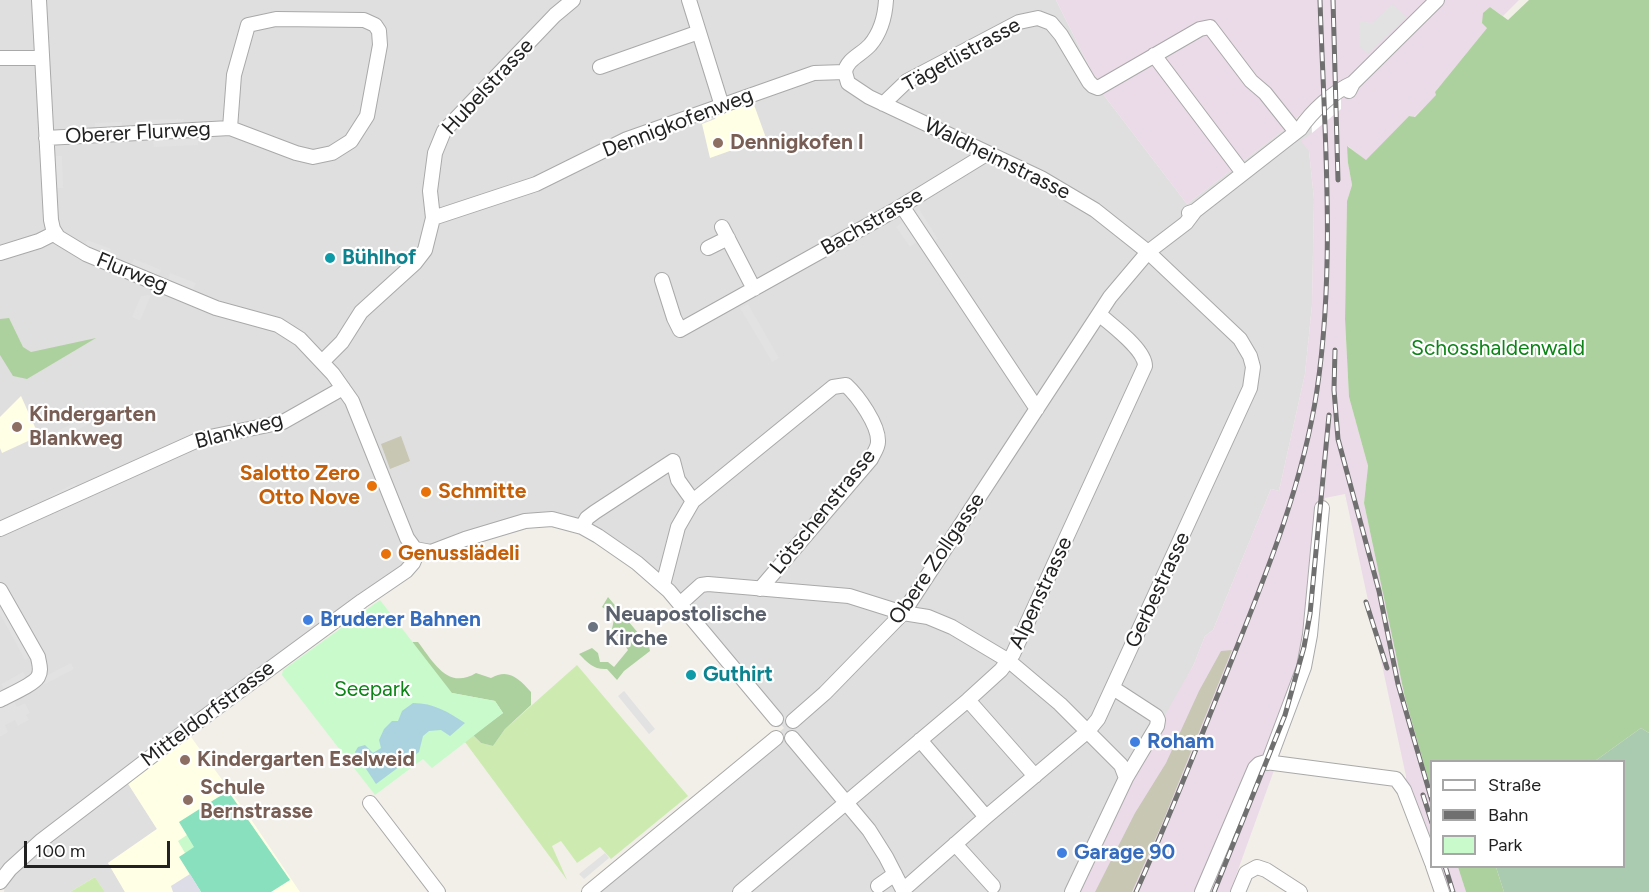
<!DOCTYPE html>
<html>
<head>
<meta charset="utf-8">
<style>
  body { margin:0 }
  #map { position:relative; width:1649px; height:892px; overflow:hidden; background:#f2efe9; font-family:Figtree,sans-serif }
  canvas { display:block }
  .legend { position:absolute; left:1430px; top:760px; width:195px; height:108px; box-sizing:border-box; background:#fff; border:2px solid #a7a7a7; margin:0; padding:8px 10px; list-style:none; font-size:18px; color:#222 }
  .legend li { display:flex; align-items:center; gap:12px; height:30px }
  .legend b { width:30px; border:2px solid #a7a7a7 }
  .scale { position:absolute; left:24px; top:841px; width:146px; height:27px; box-sizing:border-box; border:3px solid #222; border-top:0; padding-left:8px; font-size:18px; line-height:21px; white-space:nowrap; color:#222; -webkit-text-stroke:4px #fff; paint-order:stroke }
</style>
</head>
<body>
<div id="map">
<canvas width="1649" height="892"></canvas>
<ul class="legend">
<li><b style="height:8px;background:#fff"></b>Straße</li>
<li><b style="height:8px;background:#707070"></b>Bahn</li>
<li><b style="height:16px;background:#c8facc"></b>Park</li>
</ul>
<div class="scale">100 m</div>
</div>
<script>
const c = document.querySelector('canvas').getContext('2d');
c.lineJoin = 'round';
function fillPath(path, color) {
  c.fillStyle = color;
  c.fill(path, 'evenodd');
}
function stroke(path, color, width, dash) {
  c.strokeStyle = color;
  c.lineWidth = width;
  c.lineCap = dash ? 'butt' : 'round';
  c.setLineDash(dash || []);
  c.stroke(path);
}
function drawText(font, color, halo, rows, align = 'center') {
  c.font = font + ' Figtree,sans-serif';
  c.lineWidth = 4.5;
  c.setLineDash([]);
  c.textBaseline = 'middle';
  c.strokeStyle = halo;
  c.fillStyle = color;
  for (const [text, x, y, turn = 0] of rows) {
    c.save();
    c.translate(x, y);
    c.rotate((+turn || 0) * Math.PI / 180);
    c.textAlign = isNaN(turn) ? turn : align;
    if (halo) c.strokeText(text, 0, 0);
    c.fillText(text, 0, 0);
    c.restore();
  }
}
const residential = new Path2D(`
  M0 0H1056L1103 94 1187 204 1281 132 1311 106 1312 133 1309 151 1314 199 1312 305 1305 374 1279 491 1271 489 1213 630 1205 636 1194 664 1077 892H588L627 858 784 728 659 580 576 521 499 526 411 562 0 873Z
  M127 782 157 829 108 863 125 892H105L95 877 70 892H4L5 885 28 860Z`);
const industrial = new Path2D(`
  M1056 0H1519L1503 16 1490 7 1487 28 1435 92 1437 95 1414 117 1409 116 1366 161 1348 146V163L1352 185 1347 201 1345 319 1349 397 1368 466 1364 503 1405 698 1431 789V857L1406 788V776L1345 494 1325 498 1311 668 1230 892H1077L1134 770 1194 664 1205 636 1213 630 1271 489 1279 491 1305 374 1312 305 1314 199 1309 151 1301 141 1312 133 1310 106 1281 132 1187 204 1103 94Z
  M1435 867H1458L1466 892H1445Z`);
const education = new Path2D(`
  M753 102 766 138 710 158 702 124 715 119 717 115Z
  M21 396 39 436 2 453 0 448V417Z
  M191 737 250 818 300 892H125L108 863 157 829 127 782Z`);
const construction = new Path2D(`
  M401 436 410 461 390 469 381 444Z
  M1232 650 1162 824 1132 892H1095L1135 813 1166 763 1199 691 1221 651Z`);
const grass = new Path2D(`
  M577 665 688 796 611 859 600 847 577 863 561 841 552 846 567 880 465 742 473 735 481 743 493 746 505 729Z
  M95 877 105 892H70Z`);
const forest = new Path2D(`
  M1529 0H1649V733L1641 728 1595 761 1432 762 1431 789 1405 698 1364 503 1368 466 1349 397 1345 319 1347 201 1352 185 1348 163 1347 146 1366 160 1409 116 1415 117 1436 95 1435 92 1487 28 1482 23 1483 13 1490 7 1508 20Z
  M9 318 23 347 31 352 96 338 27 379 13 376 0 355V319Z
  M608 597 649 646 650 651 624 671 617 680 607 669C594 670 588 663 579 654L592 648 598 653 600 662H608L614 667 628 650 623 643 625 634 615 636 612 629 614 619 607 610 602 607Z
  M413 642H418C434 663 448 690 476 673L491 678C509 668 519 679 531 692V705L505 729 493 746 481 743 473 735 503 713 495 701 452 693 327 707Z
  M1458 867H1496L1504 892H1466Z`);
const cemetery = new Path2D(`
  M1641 728 1649 733V892H1504L1496 867 1624 866V762L1595 761Z`);
const park = new Path2D(`
  M380 600 452 693 495 701 503 713 432 768 423 759 375 795 282 675 283 670Z
  M187 835 195 847 185 853 178 841Z`);
const pitch = new Path2D(`
  M228 791 290 880 271 892H201L179 857 194 847 179 822Z`);
const parking = new Path2D(`
  M1392 4 1407 17 1368 54 1359 46 1360 21 1372 23Z
  M183 119 184 127 136 128V120Z
  M122 122V130L95 131V123Z
  M198 139V145L154 147 153 141Z
  M52 156H62L63 188H53Z
  M919 209 938 239 932 243 913 213Z
  M904 221 918 241 910 247 896 227Z
  M87 240 111 249 109 255 85 246Z
  M134 259 161 270 158 276 131 265Z
  M170 273 196 283 193 290 168 280Z
  M151 295 140 321 132 317 141 296Z
  M748 304 779 358 772 362 740 308Z
  M97 411 101 418 59 439 55 432Z
  M75 483 78 490 30 513 26 507 50 499 49 496Z
  M0 600 31 657 25 660 0 614Z
  M71 663 74 669 43 685 40 679Z
  M23 672 27 679 5 691 1 684Z
  M624 691 655 729 649 734 618 696Z
  M14 701 17 707 25 703 30 713 26 715 29 720 18 726 15 720 5 725 8 732 0 737V708Z
  M605 853 609 858 584 879 579 874Z`);
const plaza = new Path2D(`
  M190 874 201 892H173L171 886Z`);
const water = new Path2D(`
  M413 703C434 703 448 712 465 723L450 736 441 730 429 731 423 736 419 752 376 784 355 752 358 747 365 745 373 753 381 748 379 740 384 729 392 721H398L402 711Z`);
const pier = new Path2D(`
  M1341 80V109L1312 133 1311 106Z`);
const minor = new Path2D(`
  M39 0 51 220 53 229 58 237 86 254 216 308 278 325 300 339 333 374 352 401 407 538 415 549 431 552 465 539 525 521 552 519 582 527 598 536 637 563 669 591 776 719
  M689 0 722 106
  M1154 55 1243 173
  M0 58H42
  M600 67 699 32
  M845 72 848 83 869 97 1041 178 1095 210 1148 252 1240 339 1250 356 1253 367 1250 388 1098 719 1088 731 986 817 903 890
  M845 72C847 59 861 55 870 45 881 32 885 17 886 0
  M1349 91 1353 83 1437 0
  M883 104 907 81 1019 22 1038 18 1051 23 1061 35 1089 82 1093 86 1098 88 1200 29 1210 27 1251 81 1265 93 1296 132
  M46 138 230 128 234 75 248 25 276 19 364 20 375 25 379 31 380 45 367 116 351 141 332 153 313 157 296 153 230 128
  M902 206 1037 409
  M1189 213 1195 211 1300 129C1312 111 1333 92 1353 83
  M433 218 536 184 627 139 814 73 845 72
  M722 227 754 289
  M708 248 728 238
  M0 253 39 241 55 233
  M662 280 674 318 680 330 895 210 988 153
  M322 362 342 342 361 312 415 263 425 250 433 218 430 191 435 153 444 131 555 15 573 0
  M693 501 833 387 846 385C858 396 879 425 878 442 878 448 873 454 871 459L760 589
  M582 527 587 518 595 512 673 461 678 480 693 501 678 527 663 585
  M0 529 200 439 283 422 343 388
  M0 590 38 657C39 664 42 670 38 677 33 685 9 695 0 700
  M680 604 701 585 708 584 849 596 903 613 928 617 952 627 1009 661 1060 704 1121 765 1126 778
  M968 700 1035 776
  M793 721 825 693 903 613 1110 297 1148 252 1186 223 1195 211
  M792 738 869 830 886 857 904 892
  M920 740 986 817
  M1268 763 1304 667 1310 635 1322 508
  M370 803 438 892
  M955 844 993 886
  M1433 866 1442 892
  M0 882 10 869 42 840 169 743 362 601 406 571 413 563 418 551
  M878 886 895 874
  M589 892 776 738
  M740 892 968 700 1001 670 1013 654 1145 366C1145 349 1111 325 1099 314
  M1072 892 1126 778 1157 726 1158 720 1156 716 1113 688
  M1202 892 1255 768 1259 764 1266 762 1396 779 1404 790 1432 863
  M1238 892 1246 873 1257 867 1266 870 1300 892`);
const rail = new Path2D(`
  M1333 0 1338 180
  M1335 350 1334 390 1338 439 1379 591 1398 684 1432 801
  M1366 602 1387 668
  M1423 795 1432 823
  M1445 866 1453 892
  M1136 892C1168 821 1196 749 1225 677 1262 584 1302 490 1317 390 1336 262 1324 129 1320 0
  M1214 892 1285 715 1304 647 1310 614 1329 415`);
const markers = [
  [718,143,6,"#8d6e63"],
  [330,258,6,"#0f9aa8"],
  [17,427,6,"#8d6e63"],
  [372,486,6,"#e8710a"],
  [426,492,6,"#e8710a"],
  [386,554,6,"#e8710a"],
  [308,620,6,"#3f7fe0"],
  [593,627,6,"#6b7280"],
  [691,675,6,"#0f9aa8"],
  [1135,742,6,"#3f7fe0"],
  [185,760,6,"#8d6e63"],
  [188,800,6,"#8d6e63"],
  [1062,853,6,"#3f7fe0"]
];
const streetNames = [
  ["Tägetlistrasse",962,55,-29],
  ["Hubelstrasse",488,87,-47],
  ["Dennigkofenweg",678,123,-21],
  ["Oberer Flurweg",138,133,-3],
  ["Waldheimstrasse",997,159,26],
  ["Bachstrasse",872,222,-30],
  ["Flurweg",132,273,22],
  ["Blankweg",239,431,-15],
  ["Lötschenstrasse",823,512,-51],
  ["Obere Zollgasse",937,559,-56],
  ["Gerbestrasse",1158,590,-65],
  ["Alpenstrasse",1041,593,-65],
  ["Mitteldorfstrasse",208,714,-37]
];
const educationNames = [
  ["Dennigkofen I",730,143],
  ["Kindergarten",29,415],
  ["Blankweg",29,439],
  ["Kindergarten Eselweid",197,760],
  ["Schule",200,788],
  ["Bernstrasse",200,812]
];
const cultureNames = [
  ["Bühlhof",342,258],
  ["Guthirt",703,675]
];
const parkNames = [
  ["Schosshaldenwald",1498,349],
  ["Seepark",372,690]
];
const foodNames = [
  ["Salotto Zero",360,474,"right"],
  ["Otto Nove",360,498,"right"],
  ["Schmitte",438,492],
  ["Genusslädeli",398,554]
];
const worshipNames = [
  ["Neuapostolische",605,615],
  ["Kirche",605,639]
];
const shopNames = [
  ["Bruderer Bahnen",320,620],
  ["Roham",1147,742],
  ["Garage 90",1074,853]
];
fillPath(residential, '#e0dfdf');
fillPath(industrial, '#ebdbe8');
fillPath(education, '#ffffe5');
fillPath(construction, '#c7c7b4');
fillPath(grass, '#cdebb0');
fillPath(forest, '#add19e');
fillPath(cemetery, '#aacbaf');
fillPath(park, '#c8facc');
fillPath(pitch, '#88e0be');
fillPath(parking, '#e2e2e2');
fillPath(plaza, '#dddde8');
fillPath(water, '#aad3df');
fillPath(pier, '#fff');
stroke(minor, '#a9a9a9', 16);
stroke(minor, '#fff', 14);
stroke(rail, '#707070', 5);
stroke(rail, '#fff', 3, [9]);
for (const [x, y, r, color] of markers) {
  const dot = new Path2D();
  dot.arc(x, y, r, 0, 2 * Math.PI);
  c.fillStyle = color;
  c.fill(dot);
  stroke(dot, '#fff', 2);
}
drawText('21px', '#222', '#fff', streetNames);
drawText('bold 21px', '#785e54', '#fff', educationNames, 'left');
drawText('bold 21px', '#0d838f', '#fff', cultureNames, 'left');
drawText('21px', '#0c8416', '#fff', parkNames);
drawText('bold 21px', '#c56008', '#fff', foodNames, 'left');
drawText('bold 21px', '#5b616d', '#fff', worshipNames, 'left');
drawText('bold 21px', '#366cbe', '#fff', shopNames, 'left');
</script>
</body>
</html>
